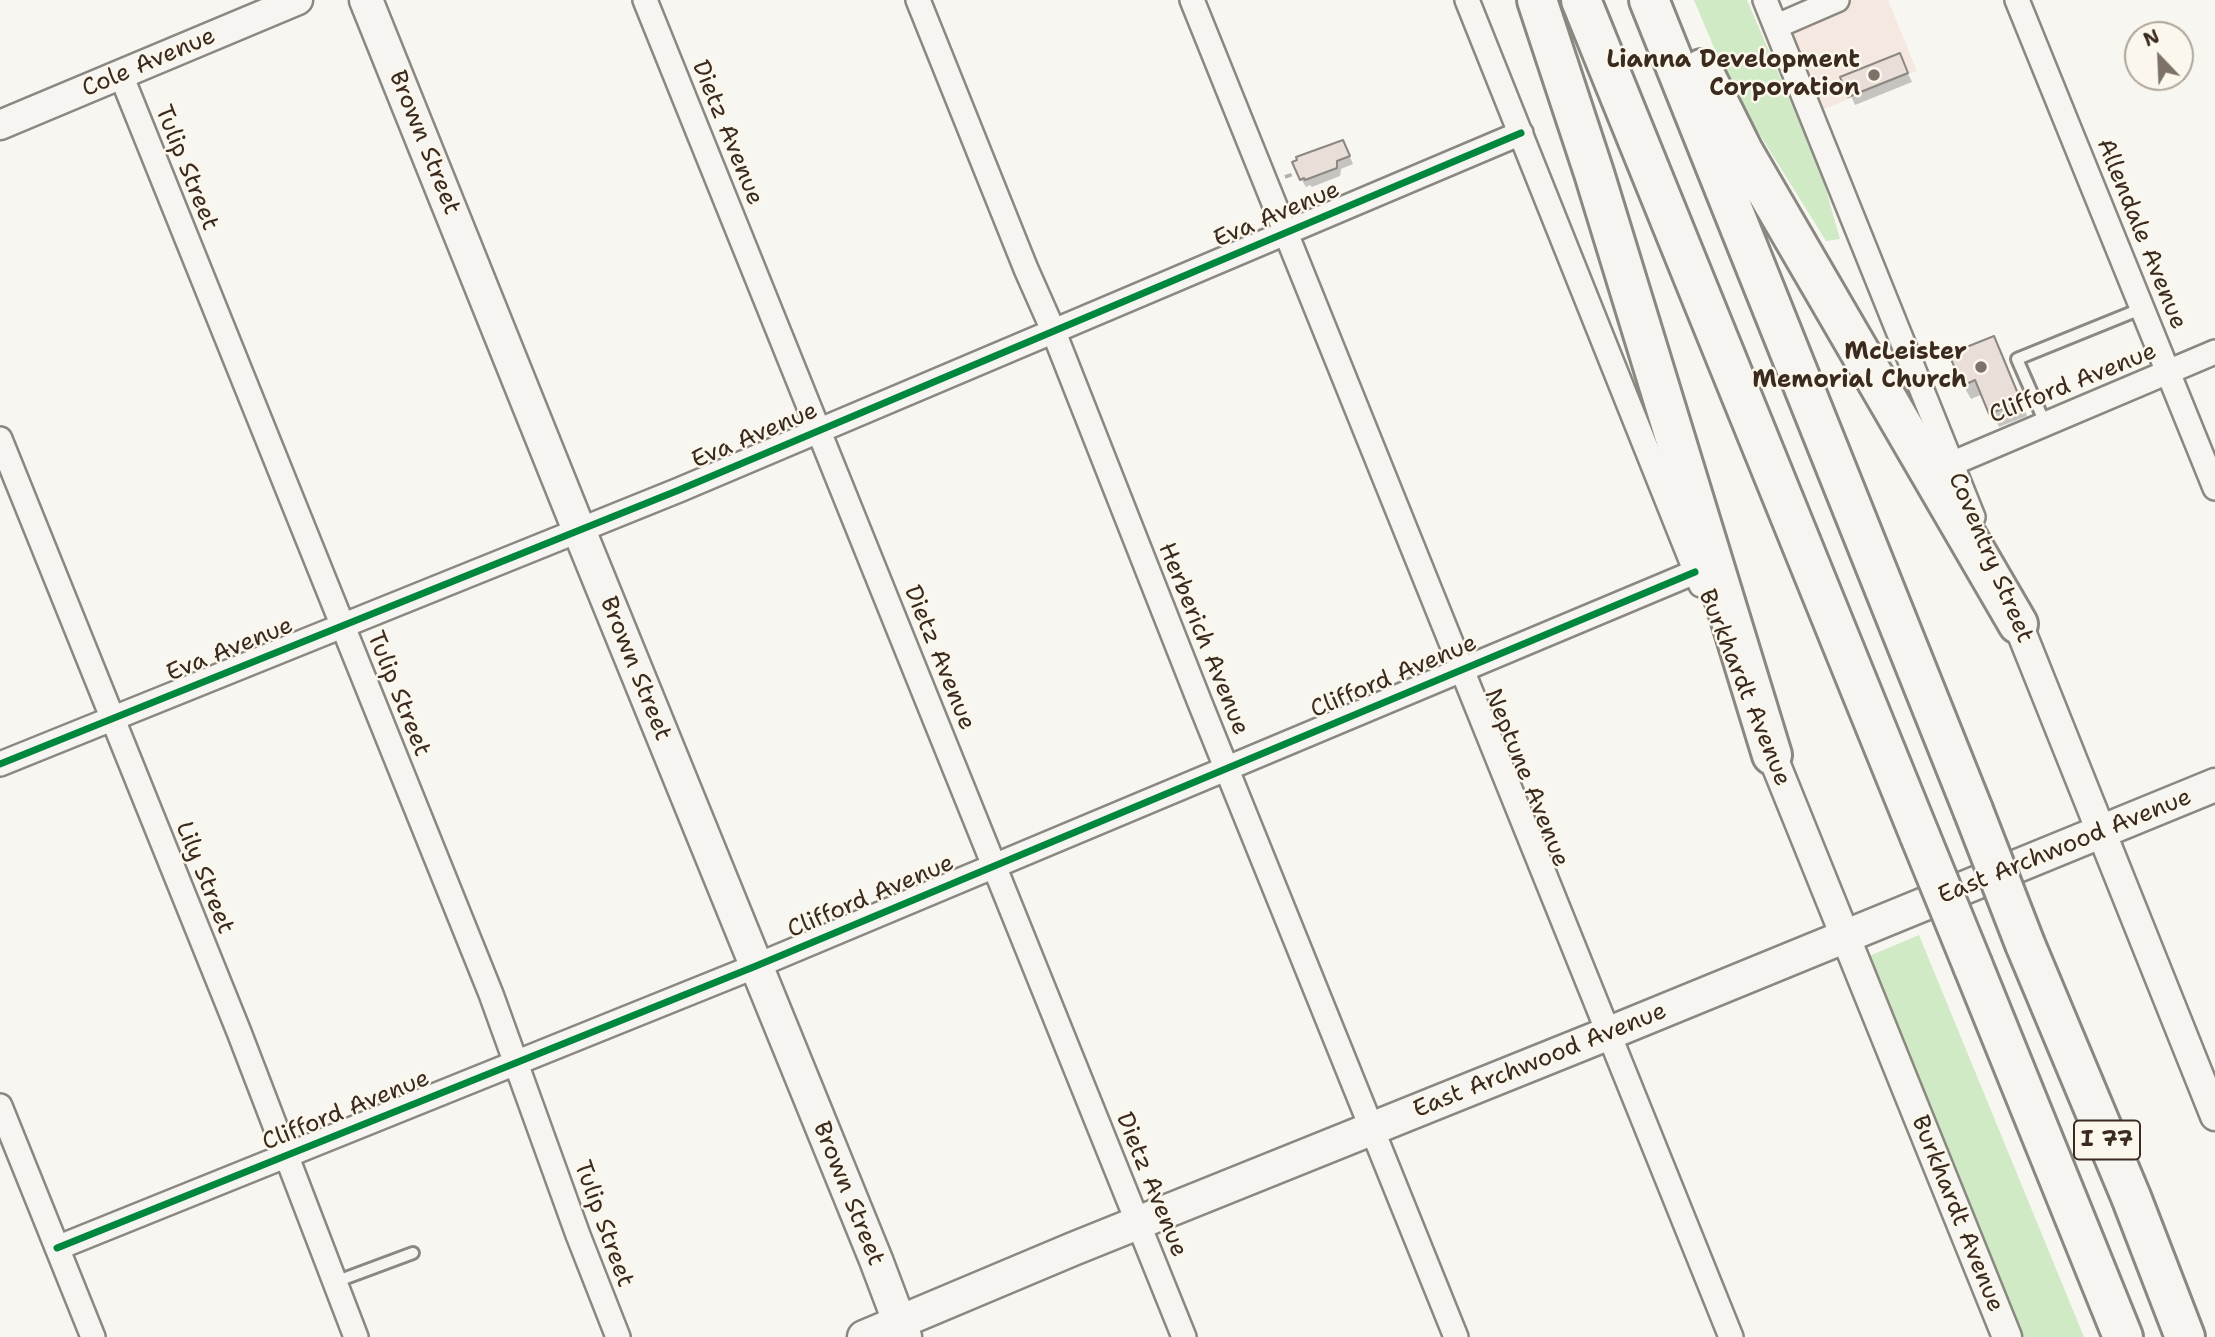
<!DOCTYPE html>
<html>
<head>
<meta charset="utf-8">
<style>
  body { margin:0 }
  #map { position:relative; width:2215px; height:1337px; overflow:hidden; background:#f8f6f0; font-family:"Shantell Sans",sans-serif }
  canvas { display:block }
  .north { position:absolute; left:2124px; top:21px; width:70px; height:70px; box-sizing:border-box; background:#fbf7ec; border:2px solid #aea59a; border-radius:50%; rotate:337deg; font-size:19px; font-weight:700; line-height:28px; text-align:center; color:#3b2a1e }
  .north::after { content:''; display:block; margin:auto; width:24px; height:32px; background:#7d7168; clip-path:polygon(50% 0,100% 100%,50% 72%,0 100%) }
</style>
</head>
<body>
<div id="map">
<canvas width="2215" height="1337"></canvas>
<div class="north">N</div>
</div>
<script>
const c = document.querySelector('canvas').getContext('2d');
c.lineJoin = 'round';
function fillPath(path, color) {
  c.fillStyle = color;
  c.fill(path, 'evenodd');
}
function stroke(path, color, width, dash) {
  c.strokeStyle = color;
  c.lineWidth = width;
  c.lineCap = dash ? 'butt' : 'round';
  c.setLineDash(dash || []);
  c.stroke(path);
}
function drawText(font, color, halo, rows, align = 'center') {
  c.font = font + ' "Shantell Sans",sans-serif';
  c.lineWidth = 5;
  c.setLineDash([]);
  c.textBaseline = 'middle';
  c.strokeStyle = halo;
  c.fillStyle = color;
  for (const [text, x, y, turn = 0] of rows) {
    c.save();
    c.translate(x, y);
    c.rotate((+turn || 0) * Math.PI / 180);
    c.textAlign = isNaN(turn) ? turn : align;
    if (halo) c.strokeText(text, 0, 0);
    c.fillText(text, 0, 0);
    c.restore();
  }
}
const built = new Path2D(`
  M1837 0H1888L1917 71 1810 115 1777 26Z`);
const green = new Path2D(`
  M1694 0H1747L1821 172 1840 239 1826 241 1731 88Z
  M1919 935 2084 1337H2015L1867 957Z`);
const shadow = new Path2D(`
  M1899 55 1912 82 1855 105 1843 78Z
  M1347 150 1353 164 1341 169 1340 176 1312 187 1310 185 1306 187 1301 179Z
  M1994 338 2002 352 2027 416 1999 427 1983 394 1971 399 1963 385Z`);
const building = new Path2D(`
  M1900 53 1908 73 1848 97 1840 77Z
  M1343 140 1350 156 1337 161V168L1305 180 1304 178 1300 180 1292 162 1297 160 1296 157Z
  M1994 336 2021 401 1989 414 1975 380 1962 386 1949 354Z`);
const path = new Path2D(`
  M1285 177 1296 173`);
const service = new Path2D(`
  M2045 423 2017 359 2143 308
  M335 1282 413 1253`);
const minor = new Path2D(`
  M645 0 1184 1337
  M918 0 1026 269 1053 330 1200 703 1456 1337
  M1192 0 1731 1337
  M1467 0 1701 585
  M1765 0 1973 517
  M2017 0 2215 488
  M1777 26 1837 0
  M121 75 491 994 578 1235 618 1337
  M0 439 239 1032 356 1337
  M1951 464 2215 352
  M0 764 679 490 1521 133
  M0 1106 93 1337
  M57 1248 756 966 1695 572`);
const tertiary = new Path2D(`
  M0 125 298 0
  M2018 624 2215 1116
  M1772 755 2007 1337`);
const secondary = new Path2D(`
  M366 0 579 530 876 1260 905 1337
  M864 1337 1073 1249 1607 1034 2215 785`);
const motorway = new Path2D(`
  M1537 0 1594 173 1772 755
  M1581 0 1920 836
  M1649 0 1973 810
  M1702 69 1743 151 2018 624
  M2025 944 2131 1197 2185 1337
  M1973 966 2123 1337`);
const motorwayBridge = new Path2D(`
  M1973 810 2025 944
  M1920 836 1973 966`);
const cycleway = new Path2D(`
  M0 764 679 490 1521 133
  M57 1248 756 966 1695 572`);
const markers = [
  [1874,75,7,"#7d7168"],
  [1981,367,7,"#7d7168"]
];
const shields = [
  [2107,1140,66]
];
const shieldNames = [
  ["I 77",2107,1140]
];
const poiNames = [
  ["Lianna Development",1860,61],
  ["Corporation",1860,89],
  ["McLeister",1967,353],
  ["Memorial Church",1967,381]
];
const streetNames = [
  ["Cole Avenue",149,63,-23],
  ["Dietz Avenue",727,133,68],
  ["Brown Street",424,143,68],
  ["Tulip Street",186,168,68],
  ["Eva Avenue",1277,215,-23],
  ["Allendale Avenue",2141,234,68],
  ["Clifford Avenue",2073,384,-22],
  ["Eva Avenue",755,436,-23],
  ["Coventry Street",1990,558,67],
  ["Herberich Avenue",1203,639,68],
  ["Eva Avenue",230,650,-22],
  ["Dietz Avenue",939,658,68],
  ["Brown Street",635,669,68],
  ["Clifford Avenue",1394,677,-23],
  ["Burkhardt Avenue",1744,688,68],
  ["Tulip Street",398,694,68],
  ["Neptune Avenue",1526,778,68],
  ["East Archwood Avenue",2065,847,-22],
  ["Lily Street",204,878,68],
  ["Clifford Avenue",871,897,-23],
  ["East Archwood Avenue",1540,1061,-22],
  ["Clifford Avenue",346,1111,-22],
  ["Dietz Avenue",1151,1185,68],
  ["Brown Street",848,1194,68],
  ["Burkhardt Avenue",1957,1214,68],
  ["Tulip Street",603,1224,70]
];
fillPath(built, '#f5e8e0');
fillPath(green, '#cfeac4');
fillPath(shadow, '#0003');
fillPath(building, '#eaded9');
stroke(building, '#8b8781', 2);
stroke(service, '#8b8781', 16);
stroke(minor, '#8b8781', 28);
stroke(tertiary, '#8b8781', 33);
stroke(secondary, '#8b8781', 37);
stroke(motorway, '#8b8781', 44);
stroke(path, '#b3b0ac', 3.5, [7, 5]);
stroke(service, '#f6f5f1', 10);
stroke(minor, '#f6f5f1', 23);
stroke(tertiary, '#f6f5f1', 28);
stroke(secondary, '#f6f5f1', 32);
stroke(motorway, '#f6f5f1', 38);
stroke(motorwayBridge, '#8b8781', 44, []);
stroke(motorwayBridge, '#f6f5f1', 38);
stroke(cycleway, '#00873e', 7);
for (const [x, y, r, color] of markers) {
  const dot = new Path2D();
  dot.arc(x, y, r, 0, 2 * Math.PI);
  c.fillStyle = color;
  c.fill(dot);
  stroke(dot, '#fbf7ec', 2.5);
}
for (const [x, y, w] of shields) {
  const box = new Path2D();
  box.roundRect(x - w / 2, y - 19.5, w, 39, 5);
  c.fillStyle = '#fbf7ec';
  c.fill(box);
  stroke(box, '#3b2a1e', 2);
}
drawText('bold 23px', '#3b2a1e', null, shieldNames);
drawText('bold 24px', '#3b2a1e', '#fbf7ec', poiNames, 'right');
drawText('24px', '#3b2a1e', '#fbf7ec', streetNames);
</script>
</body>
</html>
